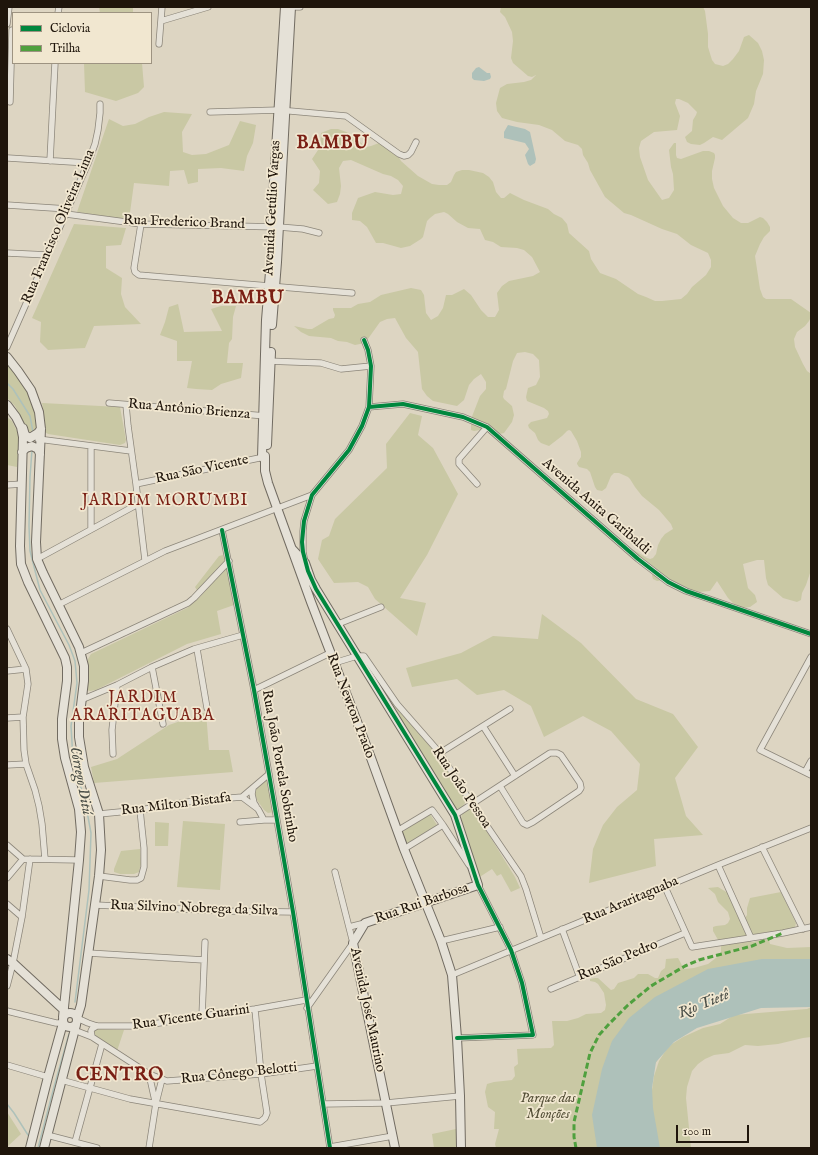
<!DOCTYPE html>
<meta charset="utf-8">
<style>
body{margin:0}
#map{position:relative;width:818px;height:1155px;overflow:hidden;background:#ddd5c2;font-family:"IM FELL English",serif}
canvas{display:block}
.frame{position:absolute;inset:0;border:8px solid #1f150b;pointer-events:none}
.legend{position:absolute;left:12px;top:12px;width:140px;height:52px;box-sizing:border-box;background:#f1e7d0;border:1px solid #9d9381;margin:0;padding:5px 7px;list-style:none;font-size:12px;color:#1f150b}
.legend li{display:flex;align-items:center;gap:8px;height:20px}
.legend b{width:20px;border:1px solid #9d9381}
.scale{position:absolute;left:676px;top:1125px;width:73px;height:18px;box-sizing:border-box;border:2px solid #1f150b;border-top:0;padding-left:5px;font-size:12px;line-height:14px;white-space:nowrap;color:#1f150b;-webkit-text-stroke:3px #f1e7d0;paint-order:stroke}
</style>
<div id="map">
<canvas width="818" height="1155"></canvas>
<div class="frame"></div>
<ul class="legend">
<li><b style="height:5px;background:#00873e"></b>Ciclovia</li>
<li><b style="height:5px;background:#4fa03e"></b>Trilha</li>
</ul>
<div class="scale">100 m</div>
</div>
<script>
const ctx = document.querySelector('canvas').getContext('2d');
ctx.lineJoin = 'round';
function fillPath(path, color) { ctx.fillStyle = color; ctx.fill(path, 'evenodd'); }
const poly = rows => new Path2D(rows.map(r => 'M' + r).join(''));
function stroke(path, color, width, dash) { ctx.strokeStyle = color; ctx.lineWidth = width; ctx.lineCap = dash ? 'butt' : 'round'; ctx.setLineDash(dash || []); ctx.stroke(path); }
function write(font, color, halo, rows, align = 'center') {
  ctx.font = font + ' "IM FELL English",serif'; ctx.lineWidth = 3.5; ctx.setLineDash([]); ctx.textBaseline = 'middle'; ctx.strokeStyle = halo; ctx.fillStyle = color; for (const [text, x, y, turn = 0] of rows) {
    ctx.save(); ctx.translate(x, y); ctx.rotate((+turn || 0) * Math.PI / 180); ctx.textAlign = isNaN(turn) ? turn : align; if (halo) ctx.strokeText(text, 0, 0); ctx.fillText(text, 0, 0); ctx.restore();
  }
}
fillPath(poly([
 [99,7,133,7,133,13,100,13],
 [501,7,703,7,705,11,708,34,708,47,712,60,715,64,723,66,728,64,733,59,739,51,744,37,749,35,758,43,762,51,764,60,763,74,756,91,754,104,748,118,722,140,713,137,704,143,700,145,691,144,687,142,685,137,692,131,693,120,696,115,697,112,688,103,679,99,676,99,675,103,680,116,677,130,654,132,641,141,639,148,640,157,648,180,662,200,669,198,674,190,673,174,671,167,669,150,674,143,676,143,676,155,677,158,681,159,703,151,709,151,714,153,715,155,715,158,712,171,712,179,714,188,723,206,733,218,741,223,748,223,760,217,763,218,767,222,770,227,770,231,764,237,760,244,755,256,760,289,763,297,766,299,791,299,811,313,811,317,809,321,805,326,797,332,794,339,795,347,803,364,807,371,811,374,811,570,806,585,802,593,801,600,797,602,783,598,768,585,766,578,764,560,757,560,743,564,748,588,755,595,757,602,750,607,742,608,734,604,728,598,717,581,710,591,699,592,692,590,669,579,657,581,653,579,652,576,653,571,652,568,632,549,647,558,650,559,653,558,656,554,658,545,661,539,665,534,673,529,671,524,659,510,642,496,635,487,630,479,628,477,619,473,614,473,611,476,606,488,602,491,597,490,595,487,590,472,587,469,579,467,577,464,577,463,581,457,581,452,577,441,571,431,569,430,567,431,562,436,549,446,541,443,538,440,535,433,529,428,528,425,531,422,547,418,549,414,548,411,544,408,527,401,526,397,528,388,536,385,540,377,539,360,533,354,525,352,517,353,513,361,506,389,504,391,503,397,504,399,512,406,514,415,512,422,504,433,500,434,486,429,474,431,471,430,471,419,480,396,486,389,486,382,481,374,474,379,469,385,464,400,457,406,433,401,427,396,422,389,418,352,406,338,395,318,387,319,380,322,365,343,355,345,347,342,338,341,331,338,309,336,301,332,294,326,308,329,312,329,329,319,334,318,335,315,333,310,333,308,351,308,358,304,370,302,381,295,411,288,421,290,424,295,426,313,431,320,438,316,443,308,446,295,452,295,464,289,471,295,481,310,488,317,495,317,499,310,497,293,502,286,509,281,533,276,540,272,532,257,524,250,517,248,501,247,493,242,485,240,480,229,468,228,457,222,448,214,444,212,435,214,430,218,427,221,423,237,421,239,410,246,401,248,383,243,376,243,367,227,360,221,352,220,352,213,358,198,375,192,393,195,401,194,403,186,398,180,391,176,383,174,351,160,343,161,339,168,341,186,340,194,337,202,328,204,313,190,319,183,320,171,312,159,320,147,321,133,331,129,338,129,349,133,366,147,371,146,379,143,397,154,401,161,418,176,432,184,439,185,447,185,451,182,454,175,456,172,462,170,469,170,483,173,489,177,493,182,496,192,501,198,504,198,510,193,524,200,548,209,554,214,562,218,567,224,569,233,589,251,591,259,600,273,616,279,638,294,646,297,655,301,662,301,681,299,687,294,692,287,706,275,711,267,711,260,708,253,691,245,677,234,662,229,631,215,624,213,605,197,590,170,588,163,583,155,582,149,578,145,565,141,552,130,539,125,517,122,502,118,497,111,496,103,500,88,507,84,524,82,531,80,536,75,532,77,528,76,513,63,511,58,513,41,512,32,505,17,500,12],
 [84,63,142,63,144,87,138,93,116,101,85,92],
 [164,112,192,114,182,132,183,152,192,155,206,154,229,145,240,121,256,125,253,143,247,156,244,171,221,168,198,169,198,182,188,184,184,170,170,171,169,186,134,183,129,220,77,212,109,119,123,126,135,124,149,117],
 [74,224,126,228,121,245,106,246,106,268,122,278,121,294,125,307,141,324,94,326,85,348,48,350,40,342,41,322,32,318],
 [178,304,184,332,222,331,211,309,221,306,236,306,233,317,232,339,229,343,227,363,243,363,241,378,221,384,212,390,196,389,187,388,192,361,177,361,177,341,160,335,165,322,169,307],
 [7,361,33,400,38,427,36,430,32,432,28,431,15,406,7,398],
 [42,403,120,407,126,440,125,443,120,445,48,434,45,432,44,426,44,413],
 [410,413,422,416,418,435,433,448,458,494,427,555,400,598,426,603,417,636,375,599,368,587,358,582,334,583,318,559,322,540,329,536,335,519,387,468,386,444],
 [7,417,12,421,19,435,19,450,17,467,7,465],
 [223,555,225,563,198,592,195,587,219,556],
 [225,568,228,568,234,605,217,611,221,634,187,644,96,690,90,691,87,690,88,659,91,654,187,608,201,596],
 [542,614,581,643,636,699,673,714,698,747,675,778,686,816,703,835,654,839,656,866,589,883,593,849,603,825,617,807,637,790,640,764,611,731,583,716,544,737,531,706,504,690,477,695,457,679,412,687,406,668,461,653,493,636,538,639],
 [363,659,395,705,438,755,465,798,465,803,462,807,457,809,454,808],
 [206,712,209,750,229,750,233,772,94,783,91,767,117,759,169,725],
 [266,779,269,779,274,812,268,813,264,810,257,800,255,793,256,789],
 [470,808,473,809,515,877,520,888,511,892,501,874,497,876,492,869,478,878,461,819,462,814,467,809],
 [430,814,437,825,407,844,402,832],
 [183,821,225,824,220,890,177,887],
 [155,822,169,823,168,846,155,846],
 [140,849,141,864,139,872,134,874,120,874,114,872,114,869,121,851],
 [718,887,728,893,737,915,740,918,743,919,745,918,747,915,747,908,750,898,781,892,794,919,796,923,795,927,792,930,776,933,766,932,757,934,749,938,748,940,750,942,753,942,765,939,769,940,770,944,787,948,811,947,811,974,706,985,601,1148,496,1148,495,1144,499,1129,494,1129,495,1112,488,1107,485,1092,487,1084,494,1082,512,1080,515,1076,514,1067,518,1064,517,1049,551,1048,554,1045,552,1021,567,1021,578,1018,586,1014,601,1013,605,1010,606,1005,604,993,598,984,595,982,590,981,590,979,595,978,598,978,611,990,614,989,618,983,634,978,638,974,648,974,655,978,658,978,661,971,665,968,666,959,678,958,684,969,694,968,708,964,721,954,721,945,713,931,713,927,716,926,725,925,728,923,730,919,728,912,718,902,715,894,708,888],
 [811,1007,811,1037,803,1038,778,1044,758,1046,745,1045,729,1053,714,1055,705,1059,698,1064,692,1071,687,1087,686,1098,691,1148,658,1148,652,1112,652,1090,654,1076,659,1061,666,1050,672,1044,683,1037,703,1028,720,1024,734,1015,807,1009],
 [97,1029,124,1030,117,1051,94,1036,93,1031],
 [7,1112,21,1134,8,1146,7,1146],
 [456,1129,457,1148,434,1148,432,1134]
]), '#c9c8a4');
fillPath(poly([
 [479,67,487,73,490,73,491,77,490,79,484,81,474,80,472,78,472,73,476,68],
 [508,125,525,129,530,132,536,159,535,163,530,166,528,164,525,155,529,149,525,143,504,138,504,132],
 [762,959,811,959,811,1007,761,1008,697,1028,674,1042,656,1062,652,1088,653,1108,660,1148,597,1148,592,1115,602,1069,612,1041,629,1018,655,997,708,969]
]), '#aec1ba');
stroke(poly([
 [7,383,13,389,30,416,33,432],
 [32,450,30,477,29,526,30,551,40,590,69,645,75,661,77,683,71,726,73,759,86,806,91,833,89,890,75,1002],
 [7,1104,14,1113,28,1135],
 [38,1148,54,1087,69,1034]
]), '#aec1ba', 1.5);
const street = poly([
 [291,7,300,7],
 [58,13,59,7],
 [161,21,208,7],
 [7,24,9,7],
 [159,44,162,7],
 [10,102,12,30],
 [210,112,279,110,346,116,399,154,404,156,408,155,411,152,416,142],
 [8,158,88,163],
 [50,161,55,63],
 [7,205,68,209],
 [66,214,141,224,279,227,303,229,319,233],
 [141,224,134,268,135,272,139,275,352,293],
 [7,253,48,255],
 [7,347,88,163,95,144,98,130,100,113,100,104],
 [267,361,321,363,341,369,371,366],
 [109,403,266,416],
 [126,405,128,426,136,484,145,560],
 [369,407,403,404,463,417,487,427,638,559,668,582,686,591,811,634],
 [38,439,131,451],
 [136,484,264,457],
 [477,484,459,464,459,459,487,427],
 [7,485,22,484],
 [91,529,91,446],
 [222,530,254,690,269,774,293,912,330,1148],
 [37,559,138,504],
 [305,562,303,552,303,531,304,521,312,495,349,450,362,426,369,407,371,366,368,350,364,340],
 [58,605,165,551,312,495],
 [338,624,381,607],
 [7,629,26,669,28,684,23,717,24,750,26,764,35,790,39,806,42,824,45,859],
 [197,649,207,708],
 [81,653,188,603,194,598,229,561],
 [811,657,760,750,811,775],
 [334,663,357,656,364,656,397,704,440,753,472,804,521,876,526,889,541,938],
 [152,667,163,724],
 [7,671,26,669],
 [254,690,330,653],
 [81,700,117,685,152,667,194,649,243,635],
 [7,718,23,717],
 [483,726,515,776],
 [440,753,510,709],
 [113,754,112,730,117,685],
 [7,765,26,764],
 [805,772,811,761],
 [253,788,252,794,254,803,256,806],
 [242,797,258,809,264,820,276,820],
 [99,814,140,810,194,801,242,797,269,774],
 [455,815,550,753,557,753,561,755,580,783,581,788,579,791,533,822,527,825,523,823,500,786],
 [240,822,264,820],
 [443,825,469,865],
 [397,831,432,810,443,825,404,849],
 [7,845,23,859],
 [762,847,803,929],
 [23,859,79,860],
 [718,865,751,938],
 [99,876,130,880,137,880,141,878,144,867,144,848,140,810],
 [7,878,23,859],
 [665,887,692,947,783,933,811,927],
 [7,904,22,917],
 [95,905,226,911,293,912],
 [349,927,365,923],
 [562,929,580,978],
 [441,941,500,927],
 [88,953,204,960],
 [452,975,718,865,811,828],
 [7,986,13,963,22,917,30,859],
 [551,989,685,933],
 [307,1008,353,943,335,872],
 [7,1011,56,1023,63,1023],
 [202,1016,205,942],
 [77,1018,88,1023,97,1026,141,1026,202,1016,255,1009,306,1000],
 [74,1030,92,1037,149,1074,167,1081,261,1074,317,1066],
 [92,1037,91,1031,92,1029,97,1026],
 [457,1038,533,1035,522,983,511,950,478,885],
 [7,1065,48,1077],
 [149,1074,155,1101],
 [61,1080,130,1099,260,1122,265,1118,267,1113,261,1074,255,1009],
 [323,1104,386,1103,460,1096],
 [47,1135,97,1148],
 [75,1142,102,1044],
 [330,1147,393,1136],
 [149,1148,156,1103,162,1079]
]);
const secondary = poly([
 [272,325,277,262,291,7],
 [7,357,18,371,31,390,39,412,41,429,36,542,37,559,43,573,79,647,84,666,84,681,79,722,79,737,84,767,99,814,101,850,99,876,81,1005,77,1018],
 [7,405,16,417,21,427,23,437,20,546,21,564,28,582,65,658,67,667,67,681,62,719,62,739,65,758,79,809,81,832,79,860,63,1017],
 [23,428,25,435,30,438,38,433,41,429],
 [267,445,271,352],
 [22,452,26,448,32,446,38,449,40,454],
 [265,456,265,471,268,483,277,508,311,602,371,758,404,849,441,941,452,975,457,1038,460,1096,461,1148],
 [262,457,266,320,271,260,274,181,285,7],
 [292,549,305,563,311,580,316,589,455,815,478,885,365,923,353,943,395,1148],
 [7,959,13,963,64,1010],
 '63 1020a7 7 0 1 1 14 0a7 7 0 1 1-14 0Z',
 [30,1148,48,1077,63,1023],
 [44,1148,76,1025]
]);
stroke(street, '#8c867a', 7);
stroke(secondary, '#716b61', 10);
stroke(street, '#e5e1d7', 5.5);
stroke(secondary, '#e5e1d7', 8);
stroke(poly([
 [576,1148,574,1137,574,1122,590,1053,599,1035,609,1024,628,1005,651,986,685,966,699,960,752,946,783,933]
]), '#4fa03e', 3, [6, 3]);
stroke(poly([
 [364,340,368,350,371,366,369,407,362,426,349,450,312,495,304,521,302,542,303,552,308,571,316,589,455,815,478,885,511,950,522,983,533,1035,457,1038],
 [369,407,403,404,463,417,487,427,638,559,668,582,686,591,811,634],
 [222,530,254,690,269,774,293,912,330,1148]
]), '#00873e', 4);
write('14px', '#1f150b', '#f1e7d0', [
 ["Avenida Getúlio Vargas",273,208,-87],
 ["Rua Frederico Brand",184,223,2],
 ["Rua Francisco Oliveira Lima",59,227,-67],
 ["Rua Antônio Brienza",189,410,5],
 ["Rua São Vicente",202,470,-12],
 ["Avenida Anita Garibaldi",596,507,41],
 ["Rua Newton Prado",350,706,69],
 ["Rua João Portela Sobrinho",279,766,80],
 ["Rua João Pessoa",461,788,56],
 ["Rua Milton Bistafa",176,805,-7],
 ["Rua Araritaguaba",631,901,-23],
 ["Rua Rui Barbosa",422,904,-19],
 ["Rua Silvino Nobrega da Silva",194,909,2],
 ["Rua São Pedro",618,961,-23],
 ["Avenida José Maurino",367,1010,78],
 ["Rua Vicente Guarini",191,1018,-8],
 ["Rua Cônego Belotti",239,1074,-6]
]);
write('italic 14px', '#555038', '#f1e7d0', [
 ["Parque das",548,1099],
 ["Monções",548,1115]
]);
write('italic 15px', '#4a4e47', '#f1e7d0', [
 ["Córrego Ditú",80,781,79],
 ["Rio Tietê",704,1005,-22]
]);
ctx.letterSpacing = '1px';
write('16px', '#7a1f14', '#f1e7d0', [
 ["JARDIM MORUMBI",165,502],
 ["JARDIM",143,699],
 ["ARARITAGUABA",143,717]
]);
ctx.letterSpacing = '0px';
ctx.letterSpacing = '1px';
write('bold 18px', '#7a1f14', '#f1e7d0', [
 ["BAMBU",333,144],
 ["BAMBU",248,299],
 ["CENTRO",120,1076]
]);
ctx.letterSpacing = '0px';
</script>
